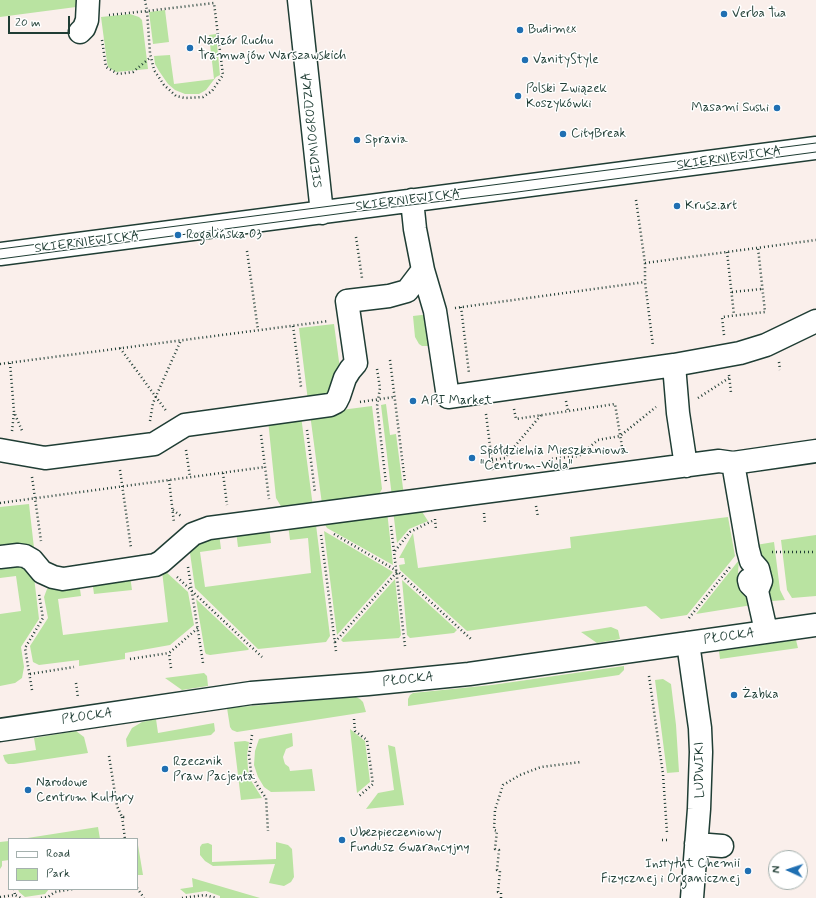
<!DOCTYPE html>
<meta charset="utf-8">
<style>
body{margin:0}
#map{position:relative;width:816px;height:898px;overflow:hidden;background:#faefeb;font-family:Mynerve,sans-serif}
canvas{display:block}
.legend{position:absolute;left:8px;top:838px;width:130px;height:52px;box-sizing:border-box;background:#fff;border:1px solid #a5b1ae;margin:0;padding:5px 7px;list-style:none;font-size:12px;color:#1f3d34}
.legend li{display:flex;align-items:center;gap:8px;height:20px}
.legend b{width:20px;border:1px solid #a5b1ae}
.north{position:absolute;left:768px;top:850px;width:40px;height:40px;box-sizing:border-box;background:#fff;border:1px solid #a5b1ae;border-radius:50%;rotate:273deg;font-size:11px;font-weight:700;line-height:16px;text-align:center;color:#1f3d34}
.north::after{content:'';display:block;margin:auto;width:14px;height:18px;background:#1f6fb2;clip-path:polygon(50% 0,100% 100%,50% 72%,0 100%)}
.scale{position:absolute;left:8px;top:16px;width:62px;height:18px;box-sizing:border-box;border:2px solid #1f3d34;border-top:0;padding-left:5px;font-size:12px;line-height:14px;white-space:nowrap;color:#1f3d34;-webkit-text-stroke:3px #fff;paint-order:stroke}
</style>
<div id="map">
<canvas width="816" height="898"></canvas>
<ul class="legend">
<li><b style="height:5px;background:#fff"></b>Road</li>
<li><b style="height:11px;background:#b9e3a1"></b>Park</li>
</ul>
<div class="north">N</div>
<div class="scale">20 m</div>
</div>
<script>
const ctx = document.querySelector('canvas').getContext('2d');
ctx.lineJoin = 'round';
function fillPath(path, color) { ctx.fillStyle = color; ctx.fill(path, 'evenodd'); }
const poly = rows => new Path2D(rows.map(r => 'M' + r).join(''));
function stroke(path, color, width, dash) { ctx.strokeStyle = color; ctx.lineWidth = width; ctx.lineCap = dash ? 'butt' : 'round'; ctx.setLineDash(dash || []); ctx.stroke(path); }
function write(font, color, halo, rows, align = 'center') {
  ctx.font = font + ' Mynerve,sans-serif'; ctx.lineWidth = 3; ctx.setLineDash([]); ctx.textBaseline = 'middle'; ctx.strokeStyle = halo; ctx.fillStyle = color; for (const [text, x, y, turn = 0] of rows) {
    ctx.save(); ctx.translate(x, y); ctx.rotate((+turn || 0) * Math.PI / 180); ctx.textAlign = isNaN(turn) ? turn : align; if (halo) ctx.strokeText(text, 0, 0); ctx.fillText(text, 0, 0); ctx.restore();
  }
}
fillPath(poly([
 [0,0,79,0,76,7,0,17],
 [165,10,169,42,153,44,149,12],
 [130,14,139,17,142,20,148,69,116,72,108,67,107,62,101,17],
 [216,34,220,75,216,77,206,90,199,94,185,94,175,90,168,84,159,71,155,64,154,56,170,55,174,84,214,79,209,35],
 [430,314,431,342,428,346,422,346,419,344,415,337,413,316],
 [334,324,340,369,331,393,308,401,299,328],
 [386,404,390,435,396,434,404,496,392,497,381,405],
 [372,406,382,489,377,498,322,504,310,414],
 [301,416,313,507,282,508,276,498,268,420],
 [29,504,34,548,0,552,0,507],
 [419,507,428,521,409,529,397,543,393,510],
 [387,511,393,565,327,528,324,523],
 [728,517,735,556,687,615,661,619,646,606,467,631,400,570,399,565,405,564,404,558,399,558,413,533,418,568,571,548,570,537],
 [288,524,316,525,330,636,326,642,258,649,195,588,190,553,192,546,219,533,221,549,200,552,205,587,311,573,308,538,290,540],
 [269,527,271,543,238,547,236,531],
 [324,531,393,572,337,635],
 [816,535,816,596,792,598,787,590,781,540],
 [774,542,780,590,785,600,772,601,756,545],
 [739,560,738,573,740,582,752,605,696,614],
 [20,561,34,577,39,619,21,647,24,667,22,678,15,683,0,686,0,614,21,611,16,576,0,578,0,564],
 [162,571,165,571,188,592,194,625,170,645,125,653,125,659,79,666,79,660,39,665,33,662,30,646,48,618,44,597,47,589,51,587,79,582,81,596,58,599,63,635,168,622],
 [130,576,132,590,94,594,92,580],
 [395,579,401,635,399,638,343,642,341,640],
 [402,580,457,630,454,633,410,638,407,635],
 [196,599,249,649,248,650,210,655,206,654,205,652],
 [611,627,618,630,620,639,597,643,581,632],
 [796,640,798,648,720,659,719,651],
 [624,666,624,670,619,675,408,706,408,699,410,695,413,693,492,685],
 [204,673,207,676,208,686,182,690,165,678],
 [663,679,671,684,676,725,679,772,667,773,655,680],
 [356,697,360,699,363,702,366,712,237,732,232,730,230,727,227,708],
 [156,719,158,733,214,723,215,731,211,735,127,747,126,739,132,728,142,722],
 [350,729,365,741,370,782,357,793],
 [76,731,84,737,88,753,14,764,8,764,5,761,3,755,36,750,34,738],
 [292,733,293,746,286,749,283,757,284,761,285,764,289,767,290,771,312,769,315,791,271,792,264,787,258,777,254,765,255,751,259,739],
 [245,741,249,742,247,755,248,769,250,779,262,798,241,800,234,742],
 [388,745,395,747,404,805,366,809,378,793,394,790],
 [98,827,100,839,21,839],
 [137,839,143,875,137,875],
 [9,841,9,860,2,861,2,866,0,869,0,842],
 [276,842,288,845,292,849,294,877,291,882,284,886,269,883,275,864,213,866,205,861,200,855,200,847,202,844,208,843,212,845,212,862,276,859],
 [192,878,260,898,220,898,220,896,206,891,186,894,180,889,193,887],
 [18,889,49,889,45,894,25,897,19,892]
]), '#b9e3a1');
const minor = poly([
 [299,0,322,213],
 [80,32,84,28,87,20,88,0],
 [0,254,816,148],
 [423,270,435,311,448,397,674,365,740,353,766,345,816,321],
 [674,365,678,413,686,466],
 [0,450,45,458,154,444,185,425,330,405,336,402,339,396,345,378,350,370,356,363,347,301,389,296,407,291,423,270,415,229,412,200],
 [733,463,816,451],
 [0,557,18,555,25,556,32,560,42,572,53,577,63,579,155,565,161,562,193,534,209,528,719,461,733,463,748,550,751,561,758,569,761,581,757,591],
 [749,580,750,584,757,591,766,631],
 [688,643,700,728,701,752,699,809,692,898],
 [0,730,251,693,368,684,469,674,816,625],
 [696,844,722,846]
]);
stroke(minor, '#1f3d34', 25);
stroke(poly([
 [109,15,147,11,214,3,223,75,212,91,203,97,185,98,176,96,164,85,154,70,150,53,147,11,145,0],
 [102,40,106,67,118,74,133,72,151,57],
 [636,200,645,263,645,282,653,346],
 [356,237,362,278],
 [247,251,258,330],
 [727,252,734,315],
 [645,263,816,240],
 [732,292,762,289],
 [461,307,469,373],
 [455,308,645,282],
 [293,326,301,387],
 [724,335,722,317,765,312,758,248],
 [120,348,167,412],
 [390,360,405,482],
 [779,362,780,370],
 [10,363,14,412,23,433],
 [0,364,329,321],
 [377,369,380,388,377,406,386,483],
 [729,375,731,393],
 [698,398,729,378],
 [566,401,568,411],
 [360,402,394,397],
 [514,409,516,419,615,404,623,453],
 [486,414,493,470],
 [150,421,153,403,181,340],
 [307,430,315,492],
 [12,431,14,412],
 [261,435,269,499],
 [186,450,190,477],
 [492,460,505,458,541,415],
 [550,461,550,459,579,456,598,440,620,436,656,407],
 [120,470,131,548],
 [223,473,227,505],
 [32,477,41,541],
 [169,480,174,523],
 [0,503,265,467],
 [536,506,538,517],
 [173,510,181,516],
 [484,513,485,524],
 [435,519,436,530],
 [391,526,405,646],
 [334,534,397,571,471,639],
 [321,535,336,651],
 [395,551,410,532,432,521],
 [772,552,816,552],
 [188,567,203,663],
 [177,577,262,657],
 [689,618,730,567],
 [335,642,397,572],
 [130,659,169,653],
 [171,668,169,653,198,628],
 [30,674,74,667],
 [649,676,663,774,667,833],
 [76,683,78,698],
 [32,690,25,648,43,618,39,594],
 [354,719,355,731,367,740,373,784,358,797],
 [252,735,249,755,251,772,257,785,266,798,268,831],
 [109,756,117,806,122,817,126,817],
 [122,817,125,839],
 [662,840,667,840],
 [137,888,144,898],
 [14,889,15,895],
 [0,897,15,895,21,898],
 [41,898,48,897,55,892,73,889],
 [182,898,205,895,216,898],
 [501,898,501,893,498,892,500,871,497,870,499,850,495,849,497,831,494,830,495,810,503,785,520,775,541,767,581,762]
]), '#1f3d34', 2.5, [1, 3]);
stroke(minor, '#fff', 22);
stroke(poly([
 [0,249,816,143],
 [0,259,352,212,510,193,816,152]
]), '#1f3d34', 1);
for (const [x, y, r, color] of [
 [724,14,4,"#1f6fb2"],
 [520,30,4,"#1f6fb2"],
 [190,48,4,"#1f6fb2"],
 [525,60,4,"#1f6fb2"],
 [518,96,4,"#1f6fb2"],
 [777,108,4,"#1f6fb2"],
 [563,134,4,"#1f6fb2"],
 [357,140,4,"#1f6fb2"],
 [677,206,4,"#1f6fb2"],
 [178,235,4,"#1f6fb2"],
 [413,401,4,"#1f6fb2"],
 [472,458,4,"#1f6fb2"],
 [734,695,4,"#1f6fb2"],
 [165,769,4,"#1f6fb2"],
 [28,790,4,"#1f6fb2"],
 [342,840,4,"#1f6fb2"],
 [748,871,4,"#1f6fb2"]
]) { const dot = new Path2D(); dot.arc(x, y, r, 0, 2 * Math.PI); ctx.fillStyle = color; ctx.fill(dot); stroke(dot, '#fff', 1.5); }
write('13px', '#1f3d34', '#fff', [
 ["Verba Tua",732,14],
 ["Budimex",528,30],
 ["Nadzór Ruchu",198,41],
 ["Tramwajów Warszawskich",198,56],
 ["VanityStyle",533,60],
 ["Polski Związek",526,89],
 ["Koszykówki",526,104],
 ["Masami Sushi",769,108,"right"],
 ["CityBreak",571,134],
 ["Spravia",365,140],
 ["Krusz.art",685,206],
 ["Rogalińska 03",186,235],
 ["API Market",421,401],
 ["Spółdzielnia Mieszkaniowa",480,451],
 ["\"Centrum-Wola\"",480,466],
 ["Żabka",742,695],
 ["Rzecznik",173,762],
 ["Praw Pacjenta",173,777],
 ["Narodowe",36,783],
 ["Centrum Kultury",36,798],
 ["Ubezpieczeniowy",350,833],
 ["Fundusz Gwarancyjny",350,848],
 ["Instytut Chemii",740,864,"right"],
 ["Fizycznej i Organicznej",740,879,"right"]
], 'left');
write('13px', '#1f3d34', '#fff', [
 ["SIEDMIOGRODZKA",313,130,-96],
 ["SKIERNIEWICKA",729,159,-8],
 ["SKIERNIEWICKA",408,201,-7],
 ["SKIERNIEWICKA",87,243,-7],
 ["PŁOCKA",729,637,-8],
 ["PŁOCKA",408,680,-6],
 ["PŁOCKA",87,717,-8],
 ["LUDWIKI",700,770,-90]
]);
</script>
